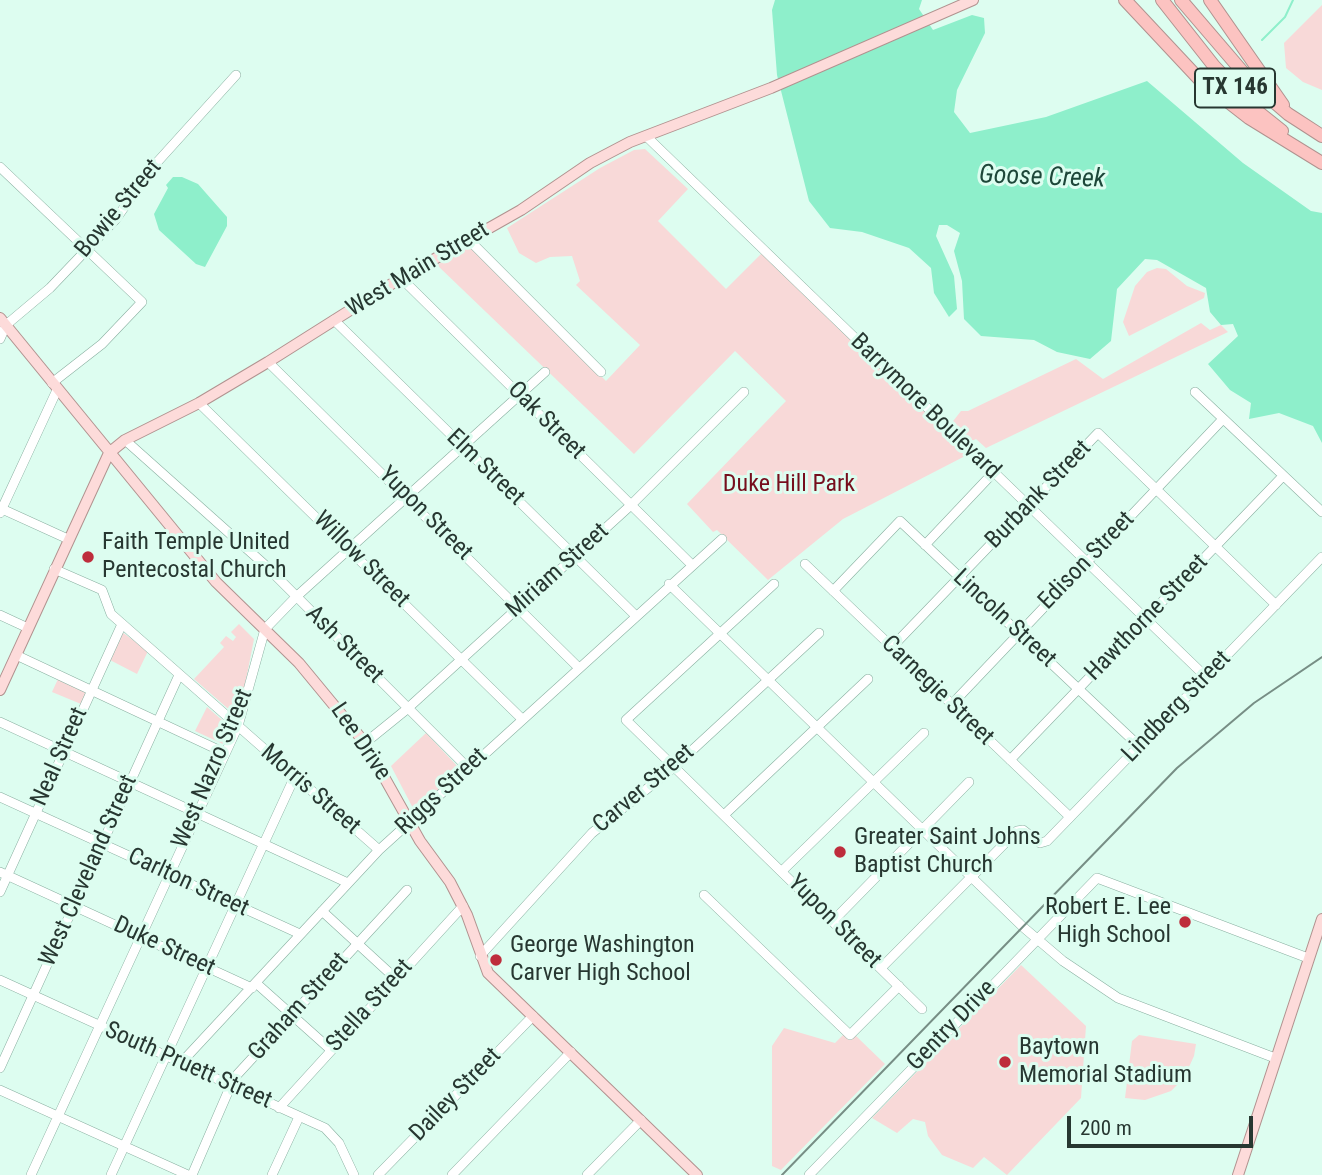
<!DOCTYPE html>
<style>
body{margin:0}
#map{position:relative;width:1322px;height:1175px;overflow:hidden;background:#ddfdf0;font-family:"Roboto Condensed",sans-serif}
canvas{display:block}
.scale{position:absolute;left:1067px;top:1116px;width:186px;height:32px;box-sizing:border-box;border:4px solid #273731;border-top:0;padding-left:9px;font-size:21px;line-height:24px;white-space:nowrap;color:#273731;-webkit-text-stroke:5px #ddfdf0;paint-order:stroke}
</style>
<div id="map">
<canvas width="1322" height="1175"></canvas>
<div class="scale">200 m</div>
</div>
<script>
const ctx = document.querySelector('canvas').getContext('2d');
ctx.lineJoin = 'round';
function fillPath(path, color) { ctx.fillStyle = color; ctx.fill(path, 'evenodd'); }
const poly = rows => new Path2D(rows.map(r => 'M' + r).join(''));
function stroke(path, color, width, dash) { ctx.strokeStyle = color; ctx.lineWidth = width; ctx.lineCap = dash ? 'butt' : 'round'; ctx.setLineDash(dash || []); ctx.stroke(path); }
function write(font, color, halo, rows, align = 'center') {
  ctx.font = font + ' "Roboto Condensed",sans-serif'; ctx.lineWidth = 6; ctx.setLineDash([]); ctx.textBaseline = 'middle'; ctx.strokeStyle = halo; ctx.fillStyle = color; for (const [text, x, y, turn = 0] of rows) {
    ctx.save(); ctx.translate(x, y); ctx.rotate((+turn || 0) * Math.PI / 180); ctx.textAlign = isNaN(turn) ? turn : align; if (halo) ctx.strokeText(text, 0, 0); ctx.fillText(text, 0, 0); ctx.restore();
  }
}
fillPath(poly([
 [1322,5,1322,90,1303,82,1286,68,1284,43],
 [645,149,688,189,658,221,726,289,762,253,959,443,959,448,962,446,971,453,843,519,768,580,717,530,713,532,687,504,786,401,735,351,634,454,437,265,471,246,606,381,640,345,576,285,580,281,572,256,550,257,536,263,519,253,507,228,600,168,634,150],
 [1157,268,1166,269,1187,286,1205,293,1204,298,1129,336,1123,322,1135,286,1147,272],
 [1201,323,1210,330,1221,325,1228,332,986,448,976,439,972,441,966,435,962,436,950,425,961,411,968,411,1076,359,1103,379],
 [239,624,254,639,245,685,233,713,194,679,224,647,220,643,226,636,233,641,236,637,231,632],
 [122,632,148,651,137,674,108,659],
 [58,679,87,691,81,704,52,692],
 [207,707,230,727,223,744,195,731],
 [426,733,460,769,415,812,391,766],
 [1021,965,1086,1026,1081,1098,1007,1175,984,1157,973,1168,942,1155,928,1136,925,1122,913,1119,897,1133,872,1118],
 [784,1028,835,1043,843,1035,855,1035,885,1064,781,1170,772,1166,772,1046],
 [1139,1035,1196,1044,1194,1056,1184,1078,1171,1091,1145,1100,1125,1098,1132,1041]
]), '#f8d9d8');
fillPath(poly([
 [775,0,922,0,919,9,933,30,972,15,984,18,985,33,957,90,954,112,970,133,1046,117,1147,81,1243,163,1311,211,1322,213,1322,443,1313,426,1279,413,1249,419,1251,403,1230,390,1208,364,1238,336,1233,324,1221,325,1210,312,1206,288,1157,260,1145,259,1117,289,1111,341,1090,359,1057,352,1034,340,981,336,964,319,962,281,954,251,960,233,947,225,939,225,936,236,954,276,957,309,949,317,934,293,931,268,909,248,862,232,830,228,809,201,777,75,772,10],
 [173,177,182,177,198,184,227,217,227,226,205,267,196,264,159,230,154,214,168,188,166,185]
]), '#8eefcb');
stroke(poly([
 [1262,40,1285,17,1293,0]
]), '#8eefcb', 2);
const minor = poly([
 [646,136,1206,677],
 [0,167,142,302,102,344,52,383],
 [469,240,601,372],
 [401,278,691,564],
 [334,320,636,616],
 [0,339,6,325,50,288,116,219,151,169,236,75],
 [268,362,579,668],
 [1195,392,1322,512],
 [199,403,521,718],
 [125,440,265,565,468,768],
 [0,508,68,539],
 [0,513,57,390],
 [925,545,994,472],
 [805,564,1070,817],
 [54,569,102,590,111,614,379,850],
 [669,584,1023,927,1063,961,1118,998,1275,1058],
 [774,584,626,720,922,1009],
 [833,591,900,521,1139,746],
 [0,615,28,628],
 [892,647,1098,433,1276,605],
 [16,655,225,753],
 [952,704,1223,419],
 [0,722,348,883],
 [365,743,407,709,631,505,744,392],
 [1010,760,1283,476],
 [0,797,300,934],
 [724,815,868,679],
 [782,871,924,733],
 [0,872,252,988],
 [0,892,122,624],
 [704,895,850,1035,899,986],
 [322,911,395,978],
 [833,921,969,782],
 [480,956,592,833,674,767,819,633],
 [881,968,1017,831,1023,830,1040,843,1047,841,1322,557],
 [0,980,325,1128,339,1143,354,1175],
 [256,983,331,1050],
 [180,1064,379,850,722,539],
 [0,1068,179,675],
 [0,1090,188,1175],
 [279,1108,463,906],
 [31,1175,238,726,265,629,296,597,545,372],
 [111,1175,295,776],
 [192,1175,234,1078,407,890],
 [272,1175,299,1117],
 [378,1175,533,1016],
 [452,1175,571,1052],
 [587,1175,641,1120],
 [809,1175,1097,878,1308,958]
]);
const major = poly([
 [0,318,216,582,299,663,365,743,420,841,450,882,467,915,488,973,697,1175],
 [0,690,109,453,125,440,199,403,268,362,401,278,521,210,590,163,630,142,771,88,973,0],
 [1238,1175,1322,919]
]);
const highway = poly([
 [1125,0,1199,79,1249,118,1322,163],
 [1162,0,1214,66,1257,111,1282,131],
 [1181,0,1253,84,1288,114,1322,136],
 [1210,0,1283,105]
]);
stroke(minor, '#89afa0', 10);
stroke(major, '#b1928f', 12);
stroke(highway, '#b1928f', 14);
stroke(minor, '#fff', 9);
stroke(major, '#fddbda', 10);
stroke(highway, '#fcc3c1', 12);
stroke(poly([
 [782,1175,1177,768,1254,703,1322,657]
]), '#778e85', 2);
for (const [x, y, r, color] of [
 [88,557,7,"#be2d3c"],
 [840,852,7,"#be2d3c"],
 [1185,922,7,"#be2d3c"],
 [496,960,7,"#be2d3c"],
 [1005,1062,7,"#be2d3c"]
]) { const dot = new Path2D(); dot.arc(x, y, r, 0, 2 * Math.PI); ctx.fillStyle = color; ctx.fill(dot); stroke(dot, '#ddfdf0', 2.5); }
for (const [x, y, w] of [
 [1235,88,80]
]) { const box = new Path2D(); box.roundRect(x - w / 2, y - 19.5, w, 39, 5); ctx.fillStyle = '#ddfdf0'; ctx.fill(box); stroke(box, '#273731', 2); }
write('bold 23px', '#273731', null, [
 ["TX 146",1235,88]
]);
write('24px', '#273731', '#ddfdf0', [
 ["Bowie Street",119,209,-50],
 ["West Main Street",418,270,-31],
 ["Barrymore Boulevard",925,407,44],
 ["Oak Street",546,421,45],
 ["Elm Street",485,468,44],
 ["Burbank Street",1039,495,-46],
 ["Yupon Street",425,514,45],
 ["Willow Street",361,560,45],
 ["Edison Street",1087,561,-46],
 ["Miriam Street",558,571,-42],
 ["Hawthorne Street",1147,618,-46],
 ["Lincoln Street",1004,619,43],
 ["Ash Street",344,645,45],
 ["Carnegie Street",937,691,44],
 ["Lindberg Street",1177,707,-46],
 ["Lee Drive",360,742,56],
 ["Neal Street",60,757,-66],
 ["West Nazro Street",213,769,-67],
 ["Carver Street",644,789,-40],
 ["Morris Street",310,790,41],
 ["Riggs Street",442,792,-43],
 ["West Cleveland Street",89,871,-66],
 ["Carlton Street",188,883,25],
 ["Yupon Street",834,922,45],
 ["Duke Street",164,947,25],
 ["Stella Street",370,1006,-48],
 ["Graham Street",299,1007,-48],
 ["Gentry Drive",952,1026,-46],
 ["South Pruett Street",188,1066,24],
 ["Dailey Street",456,1095,-46]
]);
write('24px', '#760e1d', '#ddfdf0', [
 ["Duke Hill Park",789,485]
]);
write('24px', '#273731', '#ddfdf0', [
 ["Faith Temple United",102,543],
 ["Pentecostal Church",102,571],
 ["Greater Saint Johns",854,838],
 ["Baptist Church",854,866],
 ["Robert E. Lee",1171,908,"right"],
 ["High School",1171,936,"right"],
 ["George Washington",510,946],
 ["Carver High School",510,974],
 ["Baytown",1019,1048],
 ["Memorial Stadium",1019,1076]
], 'left');
write('italic 26px', '#1d4739', '#ddfdf0', [
 ["Goose Creek",1042,178,2]
]);
</script>
